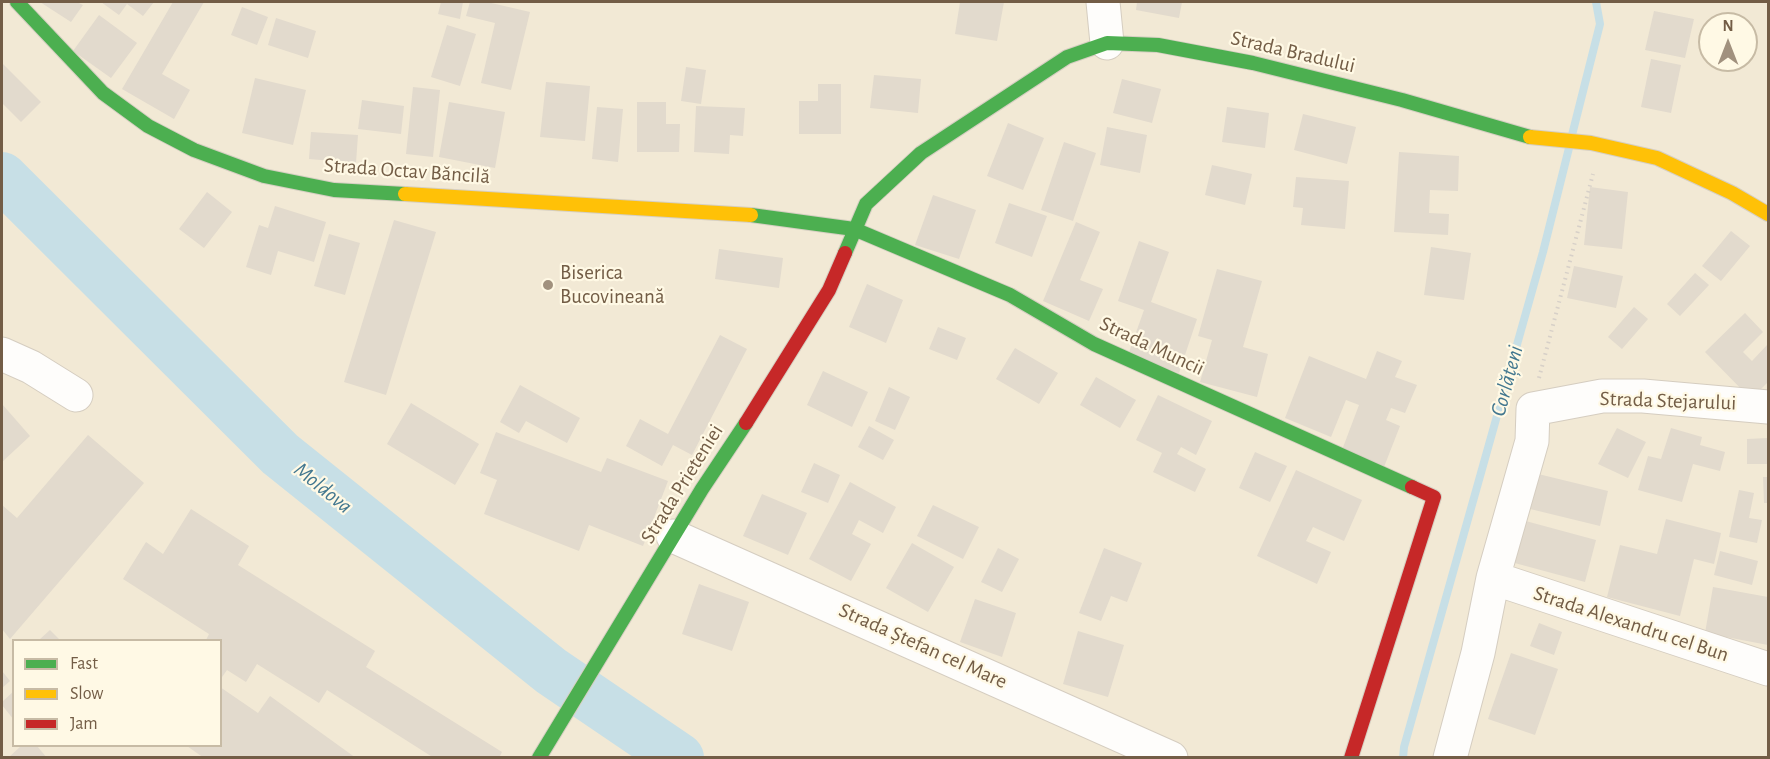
<!DOCTYPE html>
<meta charset="utf-8">
<style>
body{margin:0}
#map{position:relative;width:1770px;height:759px;overflow:hidden;background:#f6f2e5;font-family:"Alegreya Sans",sans-serif}
canvas{display:block}
.frame{position:absolute;inset:0;border:3px solid #735d46;pointer-events:none}
.legend{position:absolute;left:12px;top:639px;width:210px;height:108px;box-sizing:border-box;background:#fff9e5;border:2px solid #c7bba5;margin:0;padding:8px 10px;list-style:none;font-size:18px;color:#735d46}
.legend li{display:flex;align-items:center;gap:12px;height:30px}
.legend b{width:30px;border:2px solid #c7bba5}
.north{position:absolute;left:1698px;top:12px;width:60px;height:60px;box-sizing:border-box;background:#fff9e5;border:2px solid #c7bba5;border-radius:50%;rotate:0deg;font-size:16px;font-weight:700;line-height:24px;text-align:center;color:#735d46}
.north::after{content:'';display:block;margin:auto;width:21px;height:27px;background:#a1917e;clip-path:polygon(50% 0,100% 100%,50% 72%,0 100%)}
</style>
<div id="map">
<canvas width="1770" height="759"></canvas>
<div class="frame"></div>
<ul class="legend">
<li><b style="height:8px;background:#4caf50"></b>Fast</li>
<li><b style="height:8px;background:#ffc107"></b>Slow</li>
<li><b style="height:8px;background:#c62828"></b>Jam</li>
</ul>
<div class="north">N</div>
</div>
<script>
const ctx = document.querySelector('canvas').getContext('2d');
ctx.lineJoin = 'round';
function fillPath(path, color) { ctx.fillStyle = color; ctx.fill(path, 'evenodd'); }
const poly = rows => new Path2D(rows.map(r => 'M' + r).join(''));
function stroke(path, color, width, dash) { ctx.strokeStyle = color; ctx.lineWidth = width; ctx.lineCap = dash ? 'butt' : 'round'; ctx.setLineDash(dash || []); ctx.stroke(path); }
function write(font, color, halo, rows, align = 'center') {
  ctx.font = font + ' "Alegreya Sans",sans-serif'; ctx.lineWidth = 4.5; ctx.setLineDash([]); ctx.textBaseline = 'middle'; ctx.strokeStyle = halo; ctx.fillStyle = color; for (const [text, x, y, turn = 0] of rows) {
    ctx.save(); ctx.translate(x, y); ctx.rotate((+turn || 0) * Math.PI / 180); ctx.textAlign = isNaN(turn) ? turn : align; if (halo) ctx.strokeText(text, 0, 0); ctx.fillText(text, 0, 0); ctx.restore();
  }
}
fillPath(poly([
 [2,2,1768,2,1768,757,2,757],
 [1710,24,1746,24,1746,60,1710,60],
 [14,640,220,640,220,746,14,746]
]), '#f2e9d5');
stroke(poly([
 [1572,135,1600,24,1596,2],
 [1403,758,1404,747,1543,252,1569,148]
]), '#c7dfe6', 8);
stroke(poly([
 [2,177,280,454,551,671,679,758]
]), '#c7dfe6', 50);
fillPath(poly([
 [40,2,77,2,83,5,71,22],
 [101,2,154,2,143,16,127,4,119,15],
 [173,2,204,2,162,74,190,90,174,119,122,89],
 [441,2,463,2,460,19,438,14],
 [470,2,487,2,530,12,511,90,481,83,495,23,466,16],
 [960,2,1004,2,997,41,955,34],
 [1137,2,1182,2,1179,18,1136,10],
 [242,7,268,17,257,45,231,35],
 [1654,11,1694,19,1685,58,1645,50],
 [99,15,137,43,111,78,73,51],
 [276,18,316,31,308,58,268,45],
 [447,25,476,34,460,86,431,77],
 [1651,59,1681,65,1671,113,1641,107],
 [2,63,41,102,21,122,2,103],
 [686,67,706,70,701,104,681,101],
 [874,75,921,79,918,113,870,108],
 [255,78,306,90,293,145,242,133],
 [1122,79,1161,89,1152,123,1113,113],
 [546,82,590,86,585,141,540,137],
 [818,84,841,84,841,134,799,134,799,101,818,101],
 [413,87,440,90,433,157,406,154],
 [362,100,404,106,401,134,358,129],
 [449,102,505,112,495,168,439,157],
 [637,102,666,102,666,124,680,124,679,152,637,152],
 [696,106,745,108,743,136,730,135,729,154,694,152],
 [597,107,623,109,618,162,592,159],
 [1227,107,1269,113,1265,148,1222,142],
 [1303,114,1356,127,1347,164,1294,150],
 [1008,123,1044,138,1023,190,987,176],
 [1107,127,1147,135,1140,173,1100,165],
 [311,132,358,135,356,163,309,159],
 [1064,142,1096,153,1073,221,1041,210],
 [1399,152,1459,156,1458,191,1430,190,1429,213,1449,214,1448,235,1394,232],
 [1212,165,1252,174,1245,205,1205,195],
 [1296,177,1349,181,1345,229,1301,225,1303,208,1293,207],
 [1590,187,1628,192,1622,249,1584,245],
 [207,192,232,212,204,248,179,229],
 [933,195,976,210,959,259,915,245],
 [1009,203,1047,216,1032,257,995,243],
 [275,206,326,222,314,262,278,251,271,275,246,267,259,225,268,228],
 [394,220,436,232,386,395,344,382],
 [1076,222,1100,232,1080,280,1103,289,1089,321,1043,301],
 [1731,231,1750,246,1721,281,1702,266],
 [329,234,360,243,345,295,314,286],
 [1139,241,1169,252,1151,302,1197,319,1179,373,1128,355,1144,310,1118,301],
 [1431,247,1471,253,1464,300,1424,295],
 [719,249,783,258,779,288,715,279],
 [1574,266,1623,276,1616,308,1567,298],
 [1217,269,1262,281,1243,347,1268,354,1257,397,1200,382,1212,340,1198,336],
 [1695,273,1709,285,1680,316,1667,304],
 [867,284,903,300,886,343,849,327],
 [1634,307,1648,319,1622,349,1608,337],
 [1745,313,1763,332,1743,352,1752,361,1768,344,1768,382,1751,399,1705,352],
 [938,327,966,338,957,360,929,349],
 [720,335,747,349,692,455,673,445,662,466,626,446,640,419,668,434],
 [1015,348,1058,373,1039,404,996,379],
 [1377,351,1402,361,1395,377,1417,385,1405,413,1391,408,1386,420,1400,426,1384,467,1342,450,1359,405,1346,400,1331,437,1285,418,1309,356,1366,379],
 [823,371,868,392,852,427,807,405],
 [1096,377,1136,400,1120,428,1080,405],
 [520,385,580,418,567,443,526,421,519,433,500,422],
 [889,387,910,397,895,430,875,421],
 [1158,395,1212,421,1196,455,1181,447,1177,454,1206,469,1195,492,1153,472,1162,453,1136,440],
 [411,403,479,444,455,485,387,444],
 [2,404,30,436,2,462],
 [869,426,894,440,883,460,858,447],
 [1617,428,1646,442,1628,478,1598,464],
 [1671,428,1702,437,1700,445,1725,452,1720,471,1693,464,1682,502,1638,490,1648,456,1661,459],
 [496,432,601,472,607,458,668,481,643,546,589,525,579,551,484,514,497,480,480,473],
 [88,435,144,483,10,639,2,629,2,505,17,518],
 [1768,438,1768,464,1747,464,1747,439],
 [1255,452,1287,466,1270,502,1239,488],
 [814,463,840,475,828,503,801,492],
 [1296,470,1362,500,1344,541,1313,527,1306,541,1331,552,1317,584,1257,556],
 [1530,472,1608,491,1600,526,1522,507],
 [1763,477,1768,477,1768,503,1764,503],
 [850,482,896,507,883,533,859,520,852,534,871,544,851,581,809,559],
 [1739,490,1754,493,1749,518,1762,520,1757,543,1729,537],
 [762,494,807,513,788,555,743,536],
 [933,505,979,527,963,559,917,536],
 [191,509,249,546,238,565,375,651,366,667,502,752,499,758,434,758,327,690,319,703,257,664,246,682,227,670,220,680,220,640,206,640,209,634,123,579,146,542,163,554],
 [1666,519,1721,533,1714,564,1694,559,1680,616,1607,597,1620,545,1657,554],
 [1522,520,1596,540,1585,582,1511,562],
 [912,543,954,567,928,612,886,588],
 [998,548,1019,559,1002,592,981,582],
 [1104,548,1142,563,1127,602,1111,596,1101,621,1079,613],
 [1720,551,1758,561,1752,585,1714,575],
 [699,584,749,602,732,651,682,634],
 [1713,587,1768,597,1768,645,1705,633],
 [975,599,1016,613,1002,657,960,642],
 [1539,623,1562,632,1554,655,1530,646],
 [50,630,60,640,39,640],
 [1078,631,1124,645,1108,697,1063,684],
 [1511,653,1558,669,1535,735,1488,719],
 [2,671,10,681,2,688],
 [220,687,258,713,270,696,356,758,204,758,187,746,220,746],
 [14,691,14,720,2,705,2,702],
 [21,746,37,746,47,758,8,758]
]), '#e2dacd');
const street = poly([
 [1103,2,1107,43],
 [2,354,31,367,76,395],
 [673,536,1171,758],
 [1493,578,1768,669],
 [1450,758,1478,653,1493,578,1532,441,1533,409,1602,396,1643,396,1768,407]
]);
const fast = poly([
 [17,2,103,93,148,126,194,150,264,176,334,190,405,194],
 [751,215,854,229,1010,295,1094,344,1412,487],
 [845,253,866,204,921,153,1067,57,1107,43,1158,45,1253,63,1402,100,1530,137],
 [539,758,702,489,746,423]
]);
const slow = poly([
 [1530,137,1591,143,1657,158,1732,193,1768,214],
 [405,194,751,215]
]);
const jam = poly([
 [746,423,829,290,845,253],
 [1351,758,1434,497,1412,487]
]);
stroke(street, '#d5cdc0', 35);
stroke(fast, '#d6cfc2', 16);
stroke(slow, '#d6cfc2', 16);
stroke(jam, '#d6cfc2', 16);
stroke(poly([
 [1539,378,1593,174]
]), '#d7d0c8', 4, [1.5, 4.5]);
stroke(street, '#fefdfb', 33);
stroke(fast, '#4caf50', 14);
stroke(slow, '#ffc107', 14);
stroke(jam, '#c62828', 14);
for (const [x, y, r, color] of [
 [548,285,6,"#a1917e"]
]) { const dot = new Path2D(); dot.arc(x, y, r, 0, 2 * Math.PI); ctx.fillStyle = color; ctx.fill(dot); stroke(dot, '#fff9e5', 2); }
write('21px', '#735d46', '#fff9e5', [
 ["Strada Bradului",1293,52,13],
 ["Strada Octav Băncilă",407,171,4],
 ["Strada Muncii",1152,346,25],
 ["Strada Stejarului",1668,401,2],
 ["Strada Prieteniei",682,484,-58],
 ["Strada Alexandru cel Bun",1631,624,18],
 ["Strada Ștefan cel Mare",923,646,24]
]);
write('21px', '#735d46', '#fff9e5', [
 ["Biserica",560,273],
 ["Bucovineană",560,297]
], 'left');
write('italic 22px', '#42778f', '#fff9e5', [
 ["Corlățeni",1507,381,-75],
 ["Moldova",323,488,39]
]);
</script>
